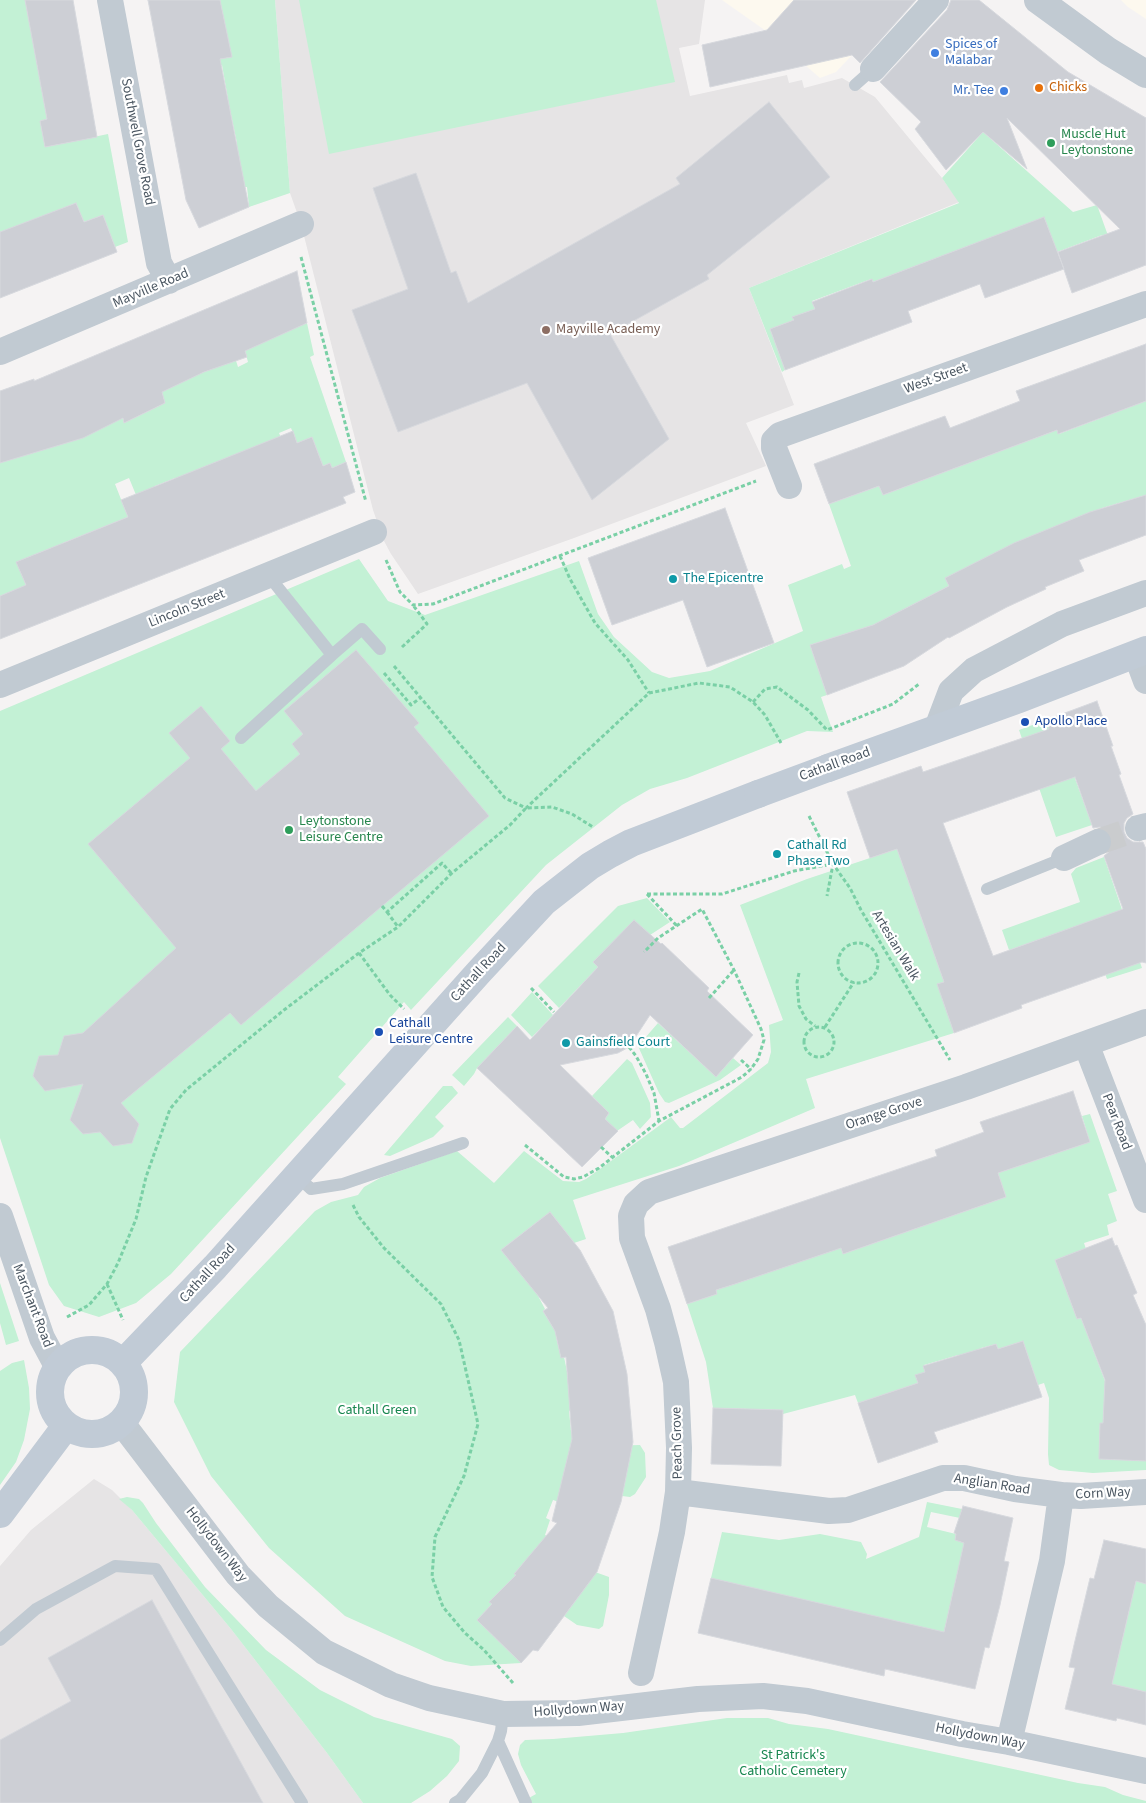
<!DOCTYPE html>
<style>
body{margin:0}
canvas{display:block;background:#f5f3f3}
</style>
<canvas width="1146" height="1803"></canvas>
<script>
const ctx = document.querySelector('canvas').getContext('2d');
ctx.lineJoin = 'round';
function fillPath(path, color) { ctx.fillStyle = color; ctx.fill(path, 'evenodd'); }
const poly = rows => new Path2D(rows.map(r => 'M' + r).join(''));
function stroke(path, color, width, dash) { ctx.strokeStyle = color; ctx.lineWidth = width; ctx.lineCap = dash ? 'butt' : 'round'; ctx.setLineDash(dash || []); ctx.stroke(path); }
function write(font, color, halo, rows, align = 'center') {
  ctx.font = font + ' "Source Sans 3",sans-serif'; ctx.lineWidth = 4.5; ctx.setLineDash([]); ctx.textBaseline = 'middle'; ctx.strokeStyle = halo; ctx.fillStyle = color; for (const [text, x, y, turn = 0] of rows) {
    ctx.save(); ctx.translate(x, y); ctx.rotate((+turn || 0) * Math.PI / 180); ctx.textAlign = isNaN(turn) ? turn : align; if (halo) ctx.strokeText(text, 0, 0); ctx.fillText(text, 0, 0); ctx.restore();
  }
}
fillPath(poly([
 [722,0,904,0,836,72,820,78,766,31],
 [1121,0,1146,0,1146,19,1128,7]
]), '#fdf9ef');
fillPath(poly([
 [275,0,705,0,699,44,679,48,690,96,787,75,789,83,802,80,804,88,842,78,875,97,942,178,959,202,749,288,794,405,746,423,766,466,574,538,418,594,391,554,384,541,373,510,301,224,290,193],
 [94,1479,112,1490,132,1510,231,1629,327,1753,363,1803,0,1803,0,1566,31,1530]
]), '#e6e4e5');
fillPath(poly([
 [0,0,25,0,47,119,40,121,45,147,108,134,128,242,115,247,103,215,84,222,76,203,0,233],
 [220,0,275,0,290,193,249,207,247,187,242,187,225,145,237,143,230,110,218,112,228,99,222,65,210,67,209,61,231,57],
 [299,0,656,0,675,82,329,154],
 [983,132,1073,212,1097,205,1120,269,1116,271,1102,235,1057,252,1044,218,873,282,871,279,812,301,815,309,793,317,794,320,770,329,785,370,782,372,749,288,959,203,942,178],
 [307,323,314,355,310,357,346,462,332,468,330,463,323,466,312,437,297,443,291,428,279,433,282,440,214,463,219,476,181,492,175,478,155,486,141,507,129,478,115,484,128,517,63,543,72,569,61,574,51,548,17,562,27,588,15,590,0,596,0,463,120,410,124,423,165,403,160,387,204,372,219,366,230,342,238,367,248,362,244,347],
 [1146,401,1146,495,1102,508,945,578,949,586,876,624,810,645,827,695,821,697,833,732,807,731,687,778,650,789,622,805,546,865,411,1010,404,1002,338,1077,346,1084,171,1274,136,1303,99,1317,64,1306,49,1285,0,1138,0,711,359,559,388,601,425,615,579,561,598,614,614,637,652,672,669,678,710,671,803,631,788,585,842,564,844,569,851,566,829,504,879,486,883,495,1057,430,1059,434],
 [1046,720,1062,764,1069,762,1092,825,1056,837,1019,730],
 [897,849,944,982,938,984,954,1033,806,1079,815,1108,679,1166,573,1200,586,1239,574,1243,550,1212,501,1250,536,1292,545,1309,543,1311,554,1329,591,1329,556,1337,561,1357,564,1357,568,1376,571,1410,569,1411,571,1431,604,1446,640,1445,645,1453,646,1477,635,1494,630,1497,622,1496,559,1502,553,1500,546,1518,550,1520,545,1535,570,1545,570,1563,609,1577,609,1595,603,1626,599,1629,577,1625,564,1616,589,1582,525,1561,514,1574,520,1578,490,1602,492,1604,477,1620,521,1663,471,1666,445,1661,345,1616,269,1548,211,1476,174,1402,180,1352,315,1211,331,1202,358,1195,364,1187,380,1178,457,1151,494,1183,524,1151,563,1181,579,1182,586,1179,611,1161,671,1117,680,1128,683,1128,768,1063,771,1052,769,1025,783,1020,740,905,807,879],
 [1104,857,1142,968,1107,979,1087,923,1009,950,1002,930,1080,902,1071,874,1076,868],
 [647,898,670,922,650,935,634,921,593,962,598,967,559,1008,538,986,618,906],
 [532,992,553,1015,532,1037,511,1015],
 [508,1017,517,1026,477,1068,474,1074,464,1086,452,1075],
 [658,1023,716,1077,733,1058,741,1065,720,1080,669,1103,665,1102,659,1093,638,1046],
 [627,1059,632,1063,650,1103,651,1117,640,1129,633,1120,617,1131,605,1119,609,1113,592,1096],
 [443,1086,452,1086,458,1093,435,1117,444,1126,433,1137,390,1156,384,1155],
 [1090,1114,1117,1191,1108,1194,1117,1221,1107,1225,1109,1235,1084,1243,1086,1249,1055,1260,1077,1319,1081,1318,1108,1389,1103,1423,1100,1424,1099,1459,1146,1461,1146,1470,1093,1473,1059,1470,1049,1465,1048,1454,1049,1398,1044,1383,1038,1385,1023,1341,998,1349,996,1344,981,1348,960,1361,958,1355,924,1365,925,1372,916,1376,918,1383,858,1403,855,1395,783,1414,783,1410,713,1408,706,1362,687,1304,717,1294,716,1290,831,1251,814,1198,823,1195,843,1254,1006,1197,998,1173,1090,1142,1082,1116],
 [0,1283,19,1341,6,1345,0,1323],
 [24,1360,29,1388,30,1409,24,1440,16,1462,0,1485,0,1371,12,1363],
 [127,1497,139,1499,143,1503,156,1523,205,1587,266,1650,320,1690,374,1717,452,1739,460,1746,459,1761,447,1776,430,1791,411,1803,363,1803,327,1753,231,1629,132,1510,119,1499],
 [927,1502,962,1509,960,1518,931,1512,927,1527,956,1534,955,1540,965,1543,941,1646,711,1578,722,1532,779,1540,820,1534,861,1542,867,1554,866,1559,919,1537],
 [1136,1581,1146,1584,1146,1692,1112,1684],
 [727,1718,768,1718,789,1724,828,1729,1078,1783,1105,1787,1123,1795,1146,1801,1146,1803,520,1803,536,1794,521,1765,518,1754,520,1745,525,1740,553,1739,623,1733]
]), '#c3f1d5');
const building = poly([
 [25,0,73,0,97,137,45,147,40,121,47,119,25,0],
 [148,0,220,0,232,57,220,59,249,207,199,228,186,200,148,0],
 [794,0,916,0,860,63,852,55,710,87,702,45,767,30,794,0],
 [951,0,979,0,1068,72,1146,118,1146,265,1072,293,1058,252,1120,229,1007,118,1027,169,983,132,946,170,915,129,921,122,880,82,947,10,951,0],
 [769,102,830,177,707,275,709,279,610,334,669,439,592,500,527,383,398,432,352,310,408,289,373,188,416,173,451,273,456,271,468,303,680,184,676,178,769,102],
 [76,203,84,222,103,215,117,252,0,298,0,232,76,203],
 [1044,217,1064,269,985,298,980,284,908,311,912,322,785,370,770,329,794,320,792,317,815,309,812,302,872,279,873,282,1044,217],
 [297,271,307,323,245,351,247,357,204,372,162,392,165,403,124,423,123,418,83,438,0,463,0,391,34,379,34,381,297,271],
 [1146,344,1146,401,1058,434,1057,430,883,495,879,486,829,504,814,464,945,416,950,428,1020,401,1016,391,1146,344],
 [293,431,297,443,312,437,323,466,330,463,332,468,346,462,355,492,343,497,346,503,0,639,0,596,26,585,16,562,128,517,121,500,293,431],
 [1146,495,1146,535,1079,560,1084,571,1045,587,1046,589,1007,607,949,638,948,637,904,666,827,695,810,645,873,625,949,586,945,578,1014,543,1090,512,1146,495],
 [725,508,774,643,707,667,683,600,612,625,588,558,725,508],
 [356,650,419,723,414,727,489,816,241,1025,230,1013,121,1103,139,1124,132,1143,113,1146,100,1132,83,1134,70,1120,83,1084,45,1091,33,1076,39,1056,58,1055,64,1036,83,1033,176,948,88,844,190,758,169,733,201,706,230,741,221,749,256,791,300,754,292,744,303,734,284,711,356,650],
 [1097,701,1113,746,1111,746,1121,774,1119,775,1133,814,1127,818,1124,823,1124,832,1127,838,1133,842,1143,842,1146,849,1146,963,1142,962,1021,1005,1022,1008,954,1033,937,984,944,982,897,849,870,858,847,792,921,766,923,772,1049,729,1046,720,1097,701],
 [1075,777,1093,828,1100,827,1106,829,1112,836,1113,843,1111,850,1104,856,1123,909,993,956,943,823,1075,777],
 [634,920,661,944,662,943,709,988,707,991,753,1035,716,1077,650,1015,629,1047,618,1053,560,1065,609,1113,605,1119,618,1131,582,1167,477,1068,517,1026,530,1040,598,967,593,962,634,920],
 [1073,1091,1090,1142,998,1173,1006,1197,843,1254,841,1248,735,1284,716,1290,717,1294,687,1304,668,1247,937,1156,935,1150,984,1132,980,1122,1073,1091],
 [550,1212,580,1250,613,1311,627,1374,633,1442,621,1502,597,1572,538,1651,533,1650,521,1663,477,1620,492,1604,489,1602,516,1575,514,1574,557,1523,552,1521,572,1439,566,1357,561,1358,555,1331,543,1311,548,1308,501,1250,550,1212],
 [1112,1238,1115,1246,1117,1245,1137,1293,1133,1295,1146,1325,1146,1461,1099,1459,1100,1423,1103,1423,1105,1380,1081,1318,1077,1319,1055,1260,1112,1238],
 [1023,1341,1042,1397,934,1432,938,1442,878,1463,858,1403,918,1383,915,1375,925,1372,923,1366,996,1344,998,1349,1023,1341],
 [713,1408,783,1410,781,1466,711,1464,713,1408],
 [963,1506,1013,1518,1004,1561,1009,1562,1000,1605,989,1648,985,1647,975,1689,885,1669,884,1676,698,1633,711,1578,944,1632,964,1543,955,1540,956,1534,954,1533,963,1506],
 [1104,1540,1146,1549,1146,1584,1136,1581,1112,1684,1146,1692,1146,1725,1117,1718,1116,1721,1065,1709,1075,1668,1069,1667,1074,1645,1090,1578,1094,1579,1104,1540],
 [152,1600,263,1803,0,1803,0,1740,71,1701,48,1658,152,1600]
]);
fillPath(building, '#cdcfd5');
stroke(building, '#d7d9de', 1);
stroke(poly([
 [1098,842,1138,828]
]), '#caccce', 26, [26, 13]);
stroke(poly([
 [301,257,366,502],
 [560,556,570,579,595,623,628,660,649,693],
 [386,560,400,592,413,605,433,604,756,481],
 [402,647,427,624,413,605],
 [394,666,505,798,526,808,649,693,699,683,730,687,753,702,765,715,781,743],
 [384,673,411,705,420,698],
 [753,702,765,689,777,687,808,710,827,730,893,704,919,684],
 [809,816,833,864,850,888,861,910,950,1060],
 [647,894,722,894,794,871,833,864,827,896],
 [647,894,677,926],
 [382,906,387,912,442,863,451,873],
 [387,912,398,927],
 '838 963a20 20 0 1 1 40 0a20 20 0 1 1-40 0Z',
 [359,953,390,995,404,1009],
 [799,973,797,982,799,1006,806,1019,815,1026],
 [531,988,554,1012],
 [709,998,734,970],
 '804 1042a15 15 0 1 1 30 0a15 15 0 1 1-30 0Z',
 [825,1027,854,982],
 [629,1047,636,1056,646,1074,654,1093,659,1121],
 [741,1060,751,1069],
 [525,1145,564,1177,574,1179,583,1177,599,1168,659,1121,742,1077,751,1069,758,1059,764,1040,761,1029,734,970,702,909,658,938,644,952],
 [601,1147,612,1157],
 [353,1205,359,1217,384,1248,441,1304,459,1340,478,1424,464,1476,435,1537,432,1577,443,1607,465,1633,484,1650,513,1683],
 [107,1284,123,1320],
 [67,1317,89,1305,107,1284,118,1263,136,1219,146,1177,170,1109,186,1090,284,1010,359,953,398,927,452,873,510,825,526,808,552,807,572,814,593,827]
]), '#7ad0a6', 3, [4, 2.5]);
stroke(poly([
 [855,85,873,69],
 [332,655,362,629,380,649],
 [241,738,332,655,268,575],
 [987,889,1064,858],
 [296,1175,311,1189,343,1184,463,1143],
 [0,1640,36,1609,115,1566,156,1569,302,1803],
 [498,1741,526,1803],
 [455,1803,460,1800,482,1773,498,1741,501,1731,503,1714]
]), '#c1cad2', 12);
stroke(poly([
 [110,0,159,263,169,281],
 [873,69,936,0],
 [0,352,301,224],
 [789,486,774,448,774,441,780,435,1146,304],
 [1136,654,1146,681],
 [0,685,374,532],
 [937,728,951,691,974,670,1062,624,1146,593],
 [1138,828,1146,826],
 [1064,858,1098,842],
 [1086,1044,1146,1200],
 [0,1216,42,1338,57,1366],
 [121,1422,238,1575,268,1606,324,1652,391,1685,429,1698,503,1714,578,1713,698,1699,763,1696,807,1701,962,1734,1009,1742,1146,1771],
 [678,1492,829,1511,848,1510,866,1504,943,1478,964,1478,1015,1489,1061,1495,1081,1496,1146,1492],
 [641,1673,672,1532,678,1492,679,1448,676,1382,667,1342,658,1309,632,1238,631,1216,636,1204,649,1192,670,1185,966,1087,1146,1022],
 [1009,1742,1052,1561,1061,1495]
]), '#c1cad2', 26);
stroke(poly([
 [1038,0,1108,51,1146,74]
]), '#c1cad2', 28);
stroke(poly([
 [828,768,1019,699,1146,650],
 '50 1392a42 42 0 1 1 84 0a42 42 0 1 1-84 0Z',
 [123,1363,215,1267,479,972,544,902,590,866,610,854,631,843,758,794],
 [0,1514,66,1426]
]), '#c1cbd6', 28);
stroke(poly([
 [758,794,828,768]
]), '#c1cbd6', 28);
for (const [x, y, r, color] of [
 [935,53,5,"#3f7fe0"],
 [1039,88,5,"#e8710a"],
 [1004,91,5,"#3f7fe0"],
 [1051,143,5,"#2e9e5b"],
 [546,330,5,"#8d6e63"],
 [673,579,5,"#0f9aa8"],
 [1025,722,5,"#1a4fb4"],
 [289,830,5,"#2e9e5b"],
 [777,854,5,"#0f9aa8"],
 [379,1032,5,"#1a4fb4"],
 [566,1043,5,"#0f9aa8"]
]) { const dot = new Path2D(); dot.arc(x, y, r, 0, 2 * Math.PI); ctx.fillStyle = color; ctx.fill(dot); stroke(dot, '#fff', 2); }
write('14px', '#366cbe', '#fff', [
 ["Spices of",945,45],
 ["Malabar",945,61],
 ["Mr. Tee",994,91,"right"]
], 'left');
write('14px', '#c56008', '#fff', [
 ["Chicks",1049,88]
], 'left');
write('14px', '#27864d', '#fff', [
 ["Muscle Hut",1061,135],
 ["Leytonstone",1061,151],
 ["Leytonstone",299,822],
 ["Leisure Centre",299,838]
], 'left');
write('14px', '#4a5661', '#fff', [
 ["Southwell Grove Road",137,142,79],
 ["Mayville Road",151,289,-23],
 ["West Street",936,379,-20],
 ["Lincoln Street",187,609,-22],
 ["Cathall Road",835,765,-20],
 ["Artesian Walk",895,946,59],
 ["Cathall Road",479,973,-47],
 ["Orange Grove",884,1114,-18],
 ["Pear Road",1116,1122,69],
 ["Cathall Road",208,1274,-47],
 ["Marchant Road",32,1306,69],
 ["Peach Grove",678,1443,-91],
 ["Anglian Road",992,1485,9],
 ["Corn Way",1103,1494,-3],
 ["Hollydown Way",216,1545,52],
 ["Hollydown Way",579,1710,-4],
 ["Hollydown Way",980,1737,11]
]);
write('14px', '#785e54', '#fff', [
 ["Mayville Academy",556,330]
], 'left');
write('14px', '#0d838f', '#fff', [
 ["The Epicentre",683,579],
 ["Cathall Rd",787,846],
 ["Phase Two",787,862],
 ["Gainsfield Court",576,1043]
], 'left');
write('14px', '#164399', '#fff', [
 ["Apollo Place",1035,722],
 ["Cathall",389,1024],
 ["Leisure Centre",389,1040]
], 'left');
write('14px', '#17864f', '#fff', [
 ["Cathall Green",377,1411],
 ["St Patrick's",793,1756],
 ["Catholic Cemetery",793,1772]
]);
</script>
